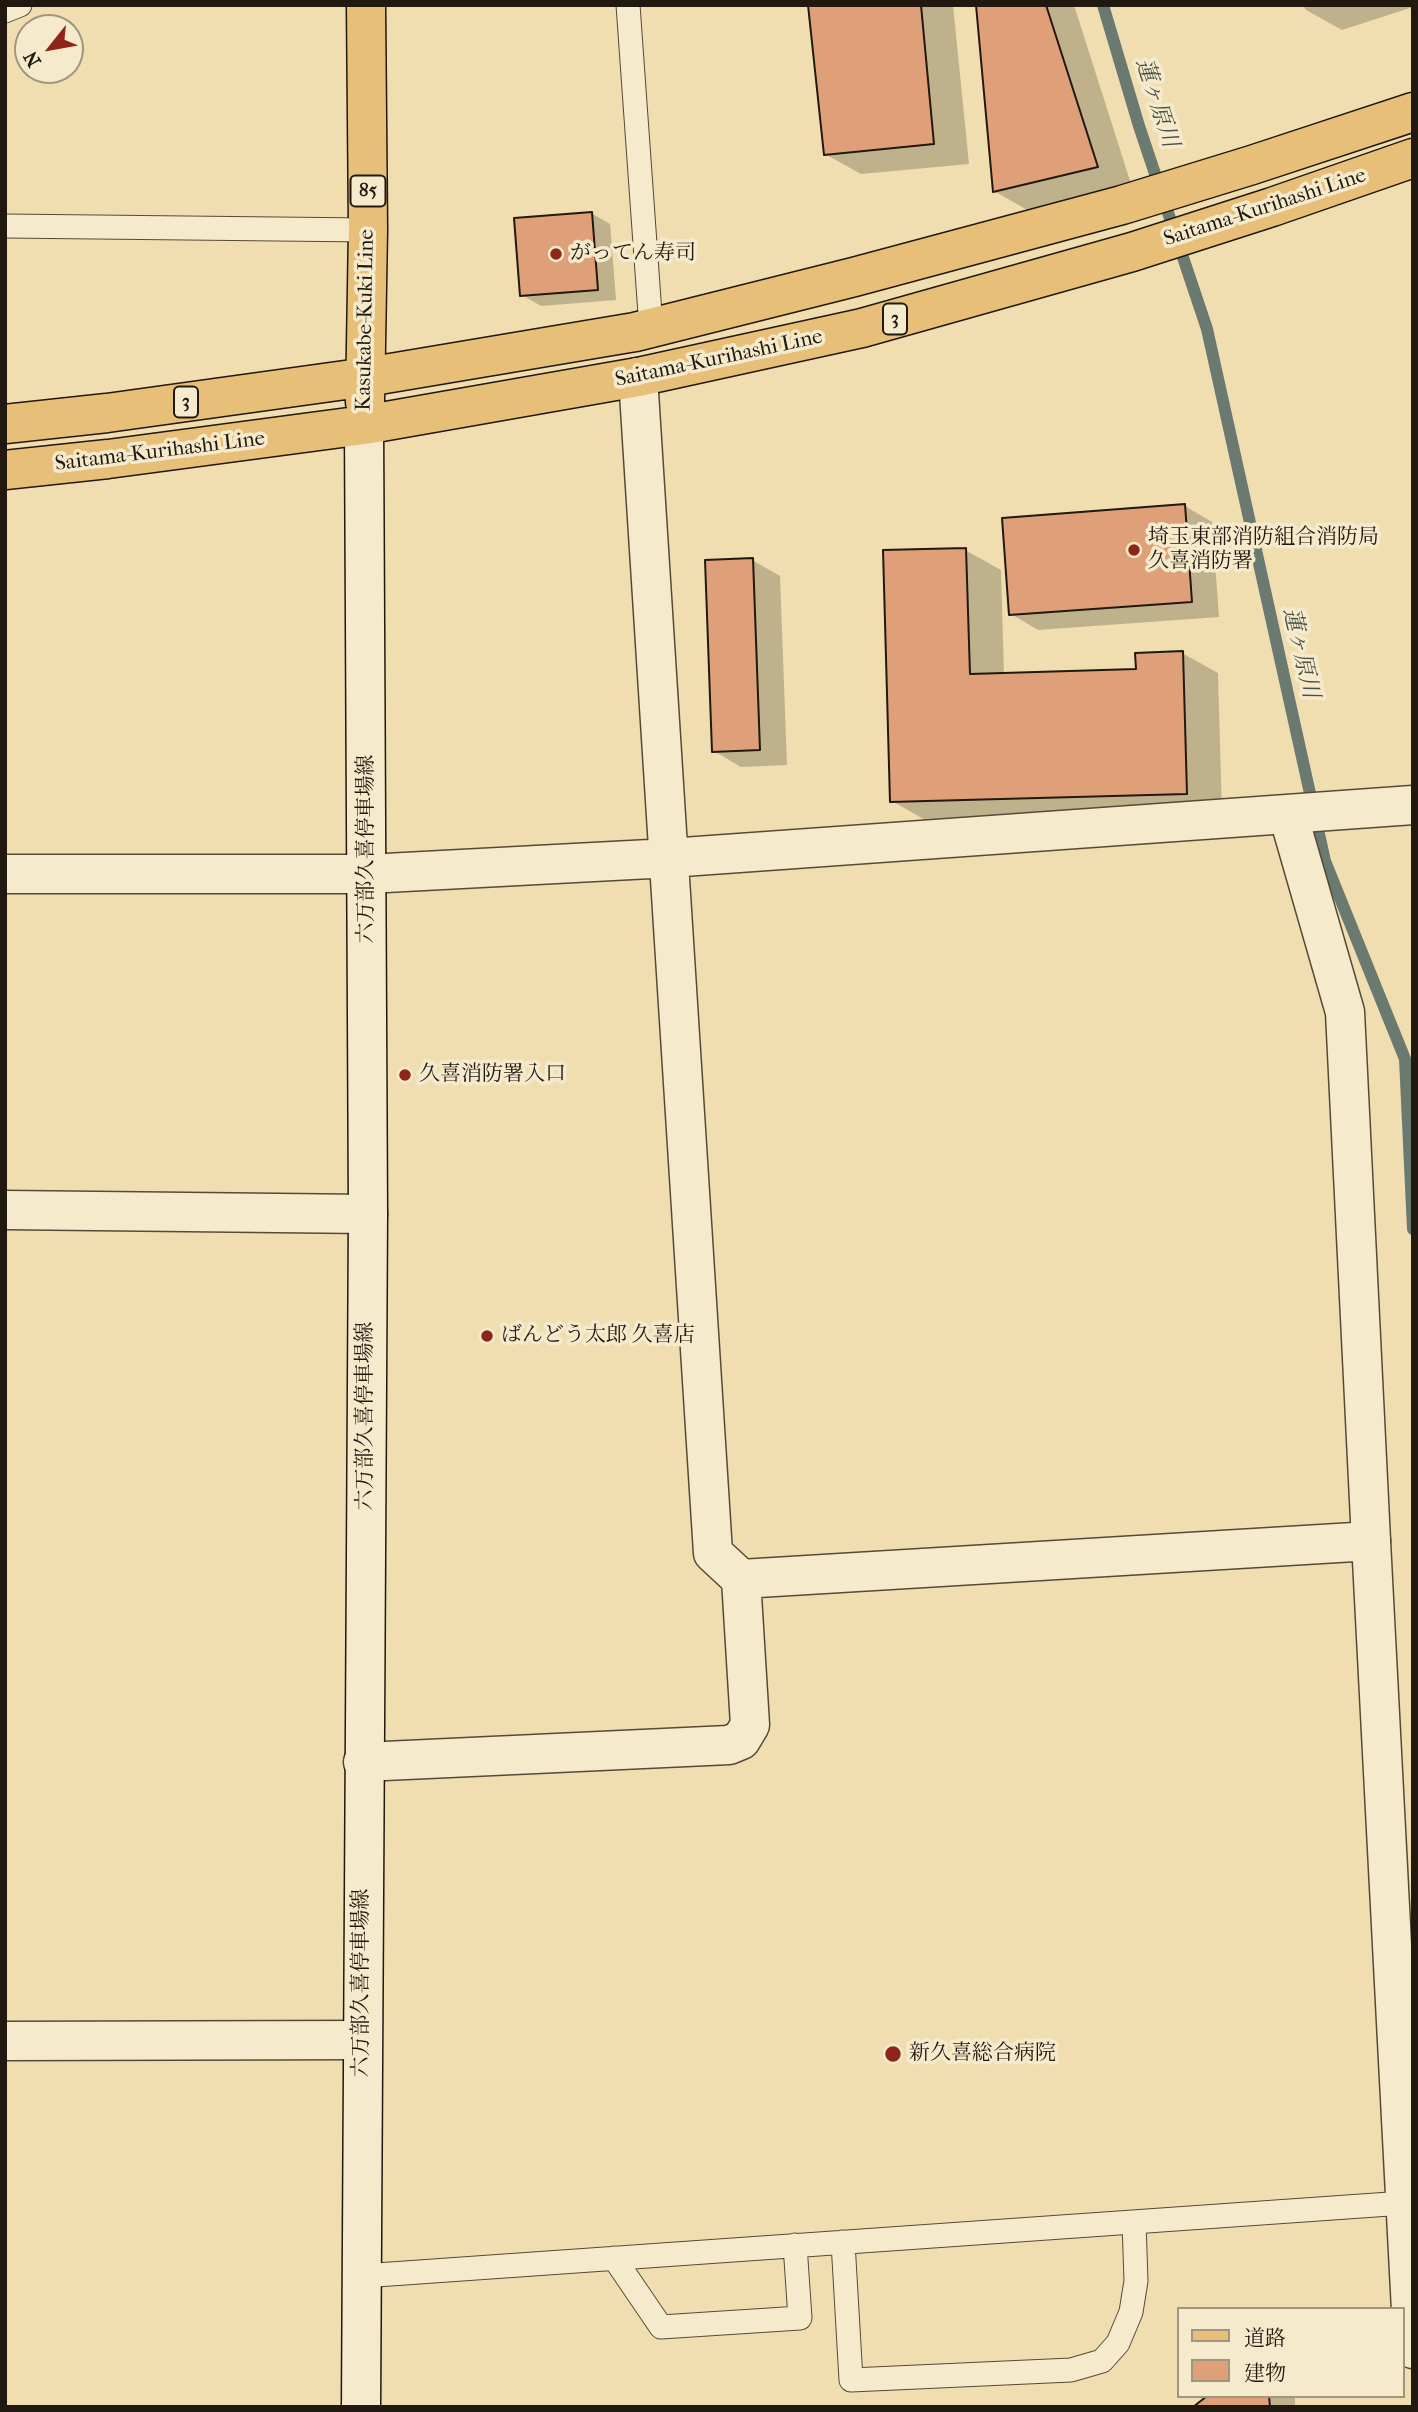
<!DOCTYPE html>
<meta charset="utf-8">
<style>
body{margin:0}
#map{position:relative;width:1418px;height:2412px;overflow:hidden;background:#f0deb1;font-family:"IM FELL French Canon","Noto Serif JP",serif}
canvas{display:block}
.frame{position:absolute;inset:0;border:7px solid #21180f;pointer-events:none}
.legend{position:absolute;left:1177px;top:2307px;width:228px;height:91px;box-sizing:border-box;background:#f5eacc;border:2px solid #a09680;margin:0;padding:9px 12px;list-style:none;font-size:21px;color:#21180f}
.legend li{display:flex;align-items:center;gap:14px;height:35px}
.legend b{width:35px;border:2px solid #a09680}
.north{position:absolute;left:14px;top:14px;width:70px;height:70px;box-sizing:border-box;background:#f5eacc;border:2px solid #a09680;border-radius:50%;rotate:239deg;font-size:19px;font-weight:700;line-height:28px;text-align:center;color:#21180f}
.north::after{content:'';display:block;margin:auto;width:24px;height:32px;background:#8f2418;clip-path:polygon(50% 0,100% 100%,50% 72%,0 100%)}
</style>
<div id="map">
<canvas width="1418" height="2412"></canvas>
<div class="frame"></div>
<ul class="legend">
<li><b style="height:9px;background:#e8bf78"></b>道路</li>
<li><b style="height:19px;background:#df9f79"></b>建物</li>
</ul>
<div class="north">N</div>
</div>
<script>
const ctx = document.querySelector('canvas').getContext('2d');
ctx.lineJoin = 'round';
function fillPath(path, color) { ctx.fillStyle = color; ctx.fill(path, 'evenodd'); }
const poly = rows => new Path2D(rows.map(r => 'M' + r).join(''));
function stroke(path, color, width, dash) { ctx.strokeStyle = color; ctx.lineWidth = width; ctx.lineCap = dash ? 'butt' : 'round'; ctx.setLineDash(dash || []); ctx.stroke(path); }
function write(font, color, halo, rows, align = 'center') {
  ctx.font = font + ' "IM FELL French Canon","Noto Serif JP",serif'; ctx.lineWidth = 7; ctx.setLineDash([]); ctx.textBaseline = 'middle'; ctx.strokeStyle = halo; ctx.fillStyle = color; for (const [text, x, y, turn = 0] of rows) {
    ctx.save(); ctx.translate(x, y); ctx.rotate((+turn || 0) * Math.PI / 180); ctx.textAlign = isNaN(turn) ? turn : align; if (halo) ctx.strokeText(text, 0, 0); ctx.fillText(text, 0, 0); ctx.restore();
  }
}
fillPath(poly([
 [810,5,953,5,969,164,861,174,825,154],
 [978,5,1074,5,1132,187,1029,211,994,191],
 [1303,5,1413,5,1413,7,1342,30,1306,10],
 [591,213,610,224,616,300,541,306,522,295],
 [1185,506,1212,522,1219,617,1038,630,1011,614],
 [965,550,1001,570,1004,675,1138,671,1182,653,1218,673,1222,813,927,821,892,801],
 [752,560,780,576,787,765,741,767,714,751],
 [1212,2396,1295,2396,1295,2407,1195,2407]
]), '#0003');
stroke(poly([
 [1103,5,1139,126,1207,329,1325,861,1405,1059,1413,1229]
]), '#6b7a71', 12);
const building = poly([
 [808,5,921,5,934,144,824,155,808,5],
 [976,5,1046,5,1098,167,993,192,976,5],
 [592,212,598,290,520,296,514,218,592,212],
 [1185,504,1192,602,1009,615,1002,518,1185,504],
 [966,548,970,674,1136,669,1135,653,1183,651,1187,794,890,802,883,550,966,548],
 [753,558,760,750,712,752,705,560,753,558],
 [1207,2396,1269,2396,1270,2407,1193,2407,1207,2396]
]);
fillPath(building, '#df9f79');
stroke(building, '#21180f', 2);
const service = poly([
 [628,5,651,328],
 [5,11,20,5],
 [5,226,368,230],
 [843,2242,851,2380,1071,2370,1102,2361,1118,2343,1131,2312,1136,2281,1134,2222],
 [614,2258,661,2327,800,2318,795,2245],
 [362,2276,1404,2203]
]);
const minor = poly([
 [638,377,713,1553,741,1579],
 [1288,814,1345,1012,1371,1541],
 [5,874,367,874,669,858,1413,805],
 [5,1210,368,1214],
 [5,2041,362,2040]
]);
const tertiary = poly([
 [363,1762,729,1745,741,1740,750,1725,741,1579,1371,1541,1413,2349]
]);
const secondary = poly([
 [361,2407,368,1214,364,425]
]);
const primary = poly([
 [365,402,368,230,366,5],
 [5,424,107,413,367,377,635,332,854,277,1122,205,1252,165,1413,112],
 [5,470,108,459,364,425,638,377,862,328,1132,252,1272,207,1413,158]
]);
stroke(service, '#554a38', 25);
stroke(minor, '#554a38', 41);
stroke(tertiary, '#554a38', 41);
stroke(secondary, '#21180f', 41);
stroke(primary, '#21180f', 41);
stroke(service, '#f5eacc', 23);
stroke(minor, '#f5eacc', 38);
stroke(tertiary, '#f5eacc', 38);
stroke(secondary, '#f5eacc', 38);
stroke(primary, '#e8bf78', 38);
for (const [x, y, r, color] of [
 [556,254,7,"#8f2418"],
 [1134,550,7,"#8f2418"],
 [405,1075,7,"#8f2418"],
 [487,1336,7,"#8f2418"],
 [893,2054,9,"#8f2418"]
]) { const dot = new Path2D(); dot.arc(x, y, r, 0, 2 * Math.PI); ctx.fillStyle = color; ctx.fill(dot); stroke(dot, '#f5eacc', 2.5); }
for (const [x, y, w] of [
 [368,191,35],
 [895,319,24],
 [186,402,24]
]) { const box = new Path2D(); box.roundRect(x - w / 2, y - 15.5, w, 31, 5); ctx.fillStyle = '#f5eacc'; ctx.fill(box); stroke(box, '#21180f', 2); }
write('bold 19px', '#21180f', null, [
 ["85",368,191],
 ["3",895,319],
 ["3",186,402]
]);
write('21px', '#21180f', '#f5eacc', [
 ["Saitama-Kurihashi Line",1265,208,-18],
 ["Kasukabe-Kuki Line",366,320,-89],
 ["Saitama-Kurihashi Line",719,359,-12],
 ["Saitama-Kurihashi Line",160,452,-7],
 ["六万部久喜停車場線",367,849,-90],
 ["六万部久喜停車場線",366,1416,-90],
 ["六万部久喜停車場線",362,1983,-90]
]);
write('21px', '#21180f', '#f5eacc', [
 ["がってん寿司",570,254],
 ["埼玉東部消防組合消防局",1148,538],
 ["久喜消防署",1148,562],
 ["久喜消防署入口",419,1075],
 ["ばんどう太郎 久喜店",501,1336],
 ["新久喜総合病院",909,2054]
], 'left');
write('italic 23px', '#4c5148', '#f5eacc', [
 ["蓮ヶ原川",1156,103,72],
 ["蓮ヶ原川",1300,653,77]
]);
</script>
